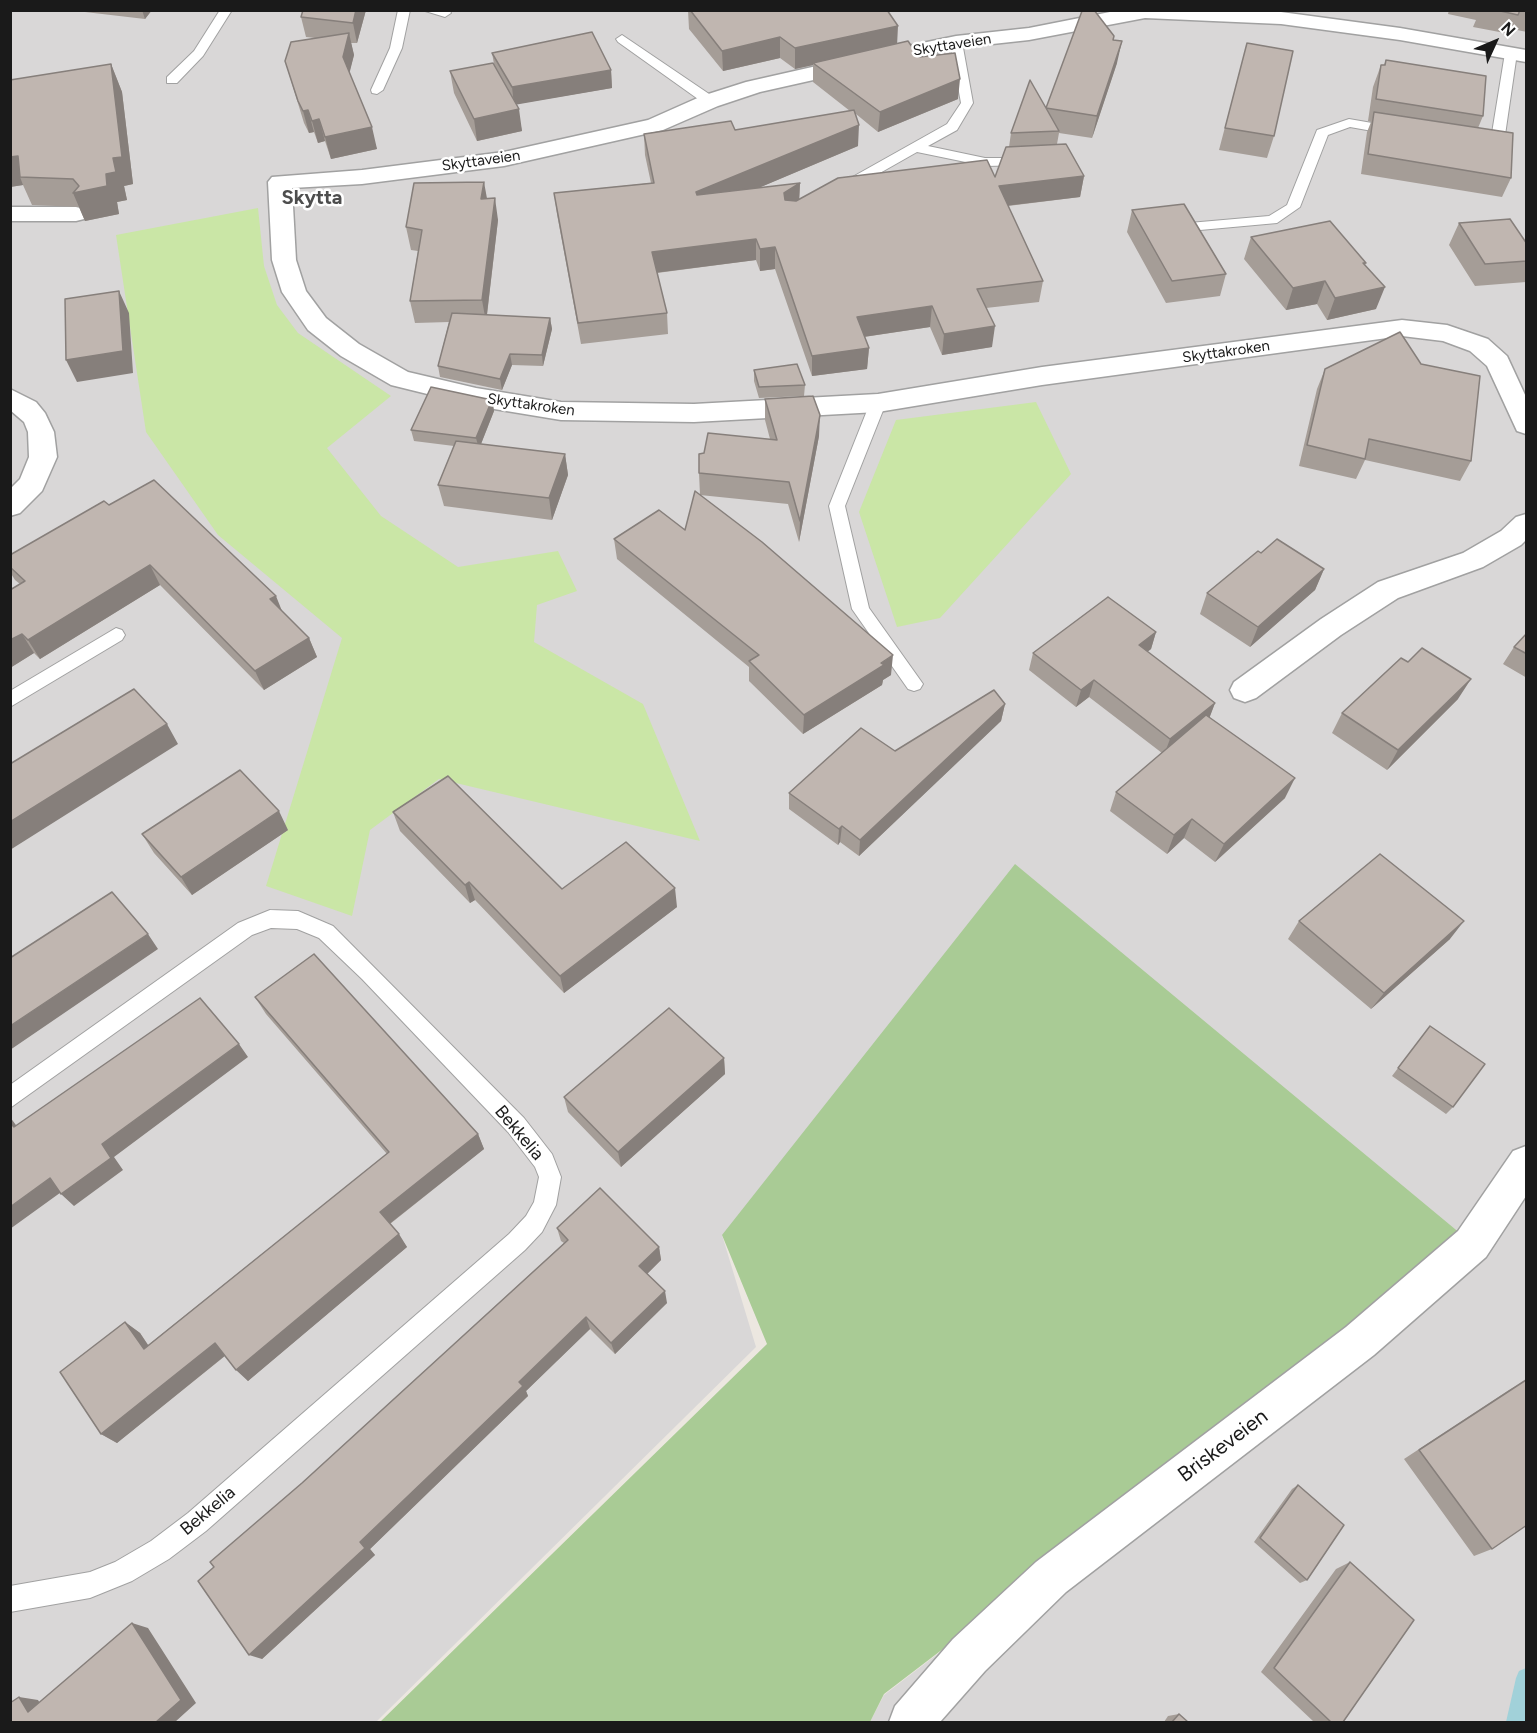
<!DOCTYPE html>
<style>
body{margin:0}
#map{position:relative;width:1537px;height:1733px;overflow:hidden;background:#ece7e0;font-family:Figtree,sans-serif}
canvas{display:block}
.frame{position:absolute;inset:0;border:12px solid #1a1a1a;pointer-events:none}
.north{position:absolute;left:1465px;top:12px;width:60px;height:60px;-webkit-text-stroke:4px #fff;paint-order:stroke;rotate:46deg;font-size:16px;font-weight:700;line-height:24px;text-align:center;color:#1a1a1a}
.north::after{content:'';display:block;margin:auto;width:21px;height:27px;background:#1a1a1a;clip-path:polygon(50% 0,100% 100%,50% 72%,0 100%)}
</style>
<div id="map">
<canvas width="1537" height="1733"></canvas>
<div class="frame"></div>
<div class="north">N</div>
</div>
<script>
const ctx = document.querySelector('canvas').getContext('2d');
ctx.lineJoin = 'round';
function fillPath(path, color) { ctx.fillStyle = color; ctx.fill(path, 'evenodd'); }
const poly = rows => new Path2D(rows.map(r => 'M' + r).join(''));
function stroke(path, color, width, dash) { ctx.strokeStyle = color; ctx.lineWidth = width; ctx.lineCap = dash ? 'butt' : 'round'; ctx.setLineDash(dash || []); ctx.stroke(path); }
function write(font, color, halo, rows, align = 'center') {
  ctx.font = font + ' Figtree,sans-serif'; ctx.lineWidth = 5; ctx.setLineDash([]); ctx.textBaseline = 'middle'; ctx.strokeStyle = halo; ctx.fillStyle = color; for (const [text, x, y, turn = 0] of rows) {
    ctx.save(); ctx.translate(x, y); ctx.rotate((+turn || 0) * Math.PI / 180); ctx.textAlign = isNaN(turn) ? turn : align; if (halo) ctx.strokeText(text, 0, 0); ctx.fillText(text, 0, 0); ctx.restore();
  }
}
fillPath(poly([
 [11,11,1526,11,1526,1722,870,1722,884,1695,1472,1244,722,1235,756,1347,376,1722,11,1722]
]), '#d9d7d7');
fillPath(poly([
 [258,208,264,266,277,305,298,333,391,396,327,448,381,516,458,567,558,551,577,591,537,605,534,642,643,704,700,841,439,779,370,830,352,916,266,886,342,638,218,535,146,432,116,235],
 [1036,402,1071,474,940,618,897,627,859,512,896,420]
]), '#cae6a6');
fillPath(poly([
 [1015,864,1473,1244,884,1694,870,1722,380,1722,767,1344,722,1235]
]), '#a9cb95');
fillPath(poly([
 [1526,1668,1526,1722,1506,1722,1516,1678,1519,1671,1526,1668]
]), '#a1d1d9');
const lane = poly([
 [220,10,232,10,203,56,177,83,167,83,167,77,194,51,220,10],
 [398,10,410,10,402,48,383,90,377,94,372,93,371,90,390,48,398,10],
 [422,10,449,10,451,13,445,17,422,10],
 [622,35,715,98,715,104,705,104,618,42,616,39,622,35],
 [956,38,962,42,973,103,957,130,928,146,985,158,1027,158,1032,159,1032,165,985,166,917,152,850,190,840,190,840,184,947,124,961,103,950,42,956,38],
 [1511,49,1517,53,1505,135,1482,147,1472,147,1472,141,1492,133,1505,53,1511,49],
 [1349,119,1395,127,1402,131,1395,135,1350,127,1328,135,1300,207,1277,223,1189,231,1182,227,1189,223,1269,216,1287,205,1317,130,1349,119],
 [878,398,886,403,845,506,869,608,923,684,920,689,914,691,908,689,852,609,829,506,870,403,878,398],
 [116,628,122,630,125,635,122,640,10,707,10,691,116,628],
 [270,910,298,911,333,926,524,1118,552,1154,561,1177,556,1205,542,1232,525,1250,206,1531,169,1559,132,1581,90,1598,10,1612,10,1586,90,1572,115,1562,151,1541,188,1513,509,1234,526,1216,534,1202,539,1177,535,1167,508,1132,362,979,319,938,297,929,271,928,252,935,10,1108,10,1085,238,923,270,910]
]);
const street = poly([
 [1120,10,1281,12,1400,28,1526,50,1526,62,1400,40,1281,24,1145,18,1029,40,956,48,760,92,718,106,663,130,504,166,362,184,292,188,296,260,306,291,326,318,359,344,408,372,476,388,561,402,694,404,878,394,1042,367,1402,320,1447,325,1488,339,1507,356,1526,397,1526,434,1517,431,1487,366,1470,351,1443,341,1402,336,1042,385,878,412,694,422,561,420,476,406,391,385,341,356,308,330,282,292,272,260,268,182,272,177,362,170,504,152,648,120,702,96,746,82,874,53,956,36,1029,28,1120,10],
 [10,207,76,207,84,209,88,214,84,219,76,221,10,221,10,207],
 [10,389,36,402,45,413,54,432,57,457,42,491,20,513,10,516,10,489,20,479,29,457,28,432,24,422,10,410,10,389],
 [1526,514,1526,540,1521,545,1483,567,1398,598,1341,635,1256,698,1245,702,1234,698,1230,690,1234,682,1321,619,1378,582,1463,553,1501,531,1516,517,1526,514],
 [1526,1146,1526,1196,1486,1257,1374,1355,1066,1592,985,1671,940,1722,889,1722,895,1706,953,1639,1036,1562,1346,1327,1458,1231,1513,1151,1526,1146]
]);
stroke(lane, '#a1a1a1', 2);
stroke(street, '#a1a1a1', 3);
fillPath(lane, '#fff');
fillPath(street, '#fff');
fillPath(poly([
 [85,10,152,10,145,19,85,12],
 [303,10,366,10,357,43,351,43,354,55,349,73,377,149,331,159,325,141,318,143,314,132,309,133,304,123,285,61,315,38,306,37,301,17],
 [688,10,887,10,897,44,919,57,958,99,878,132,856,114,858,146,758,188,800,183,799,200,995,177,1009,147,1011,133,1046,108,1114,36,1113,40,1117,63,1092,138,1059,133,1057,144,1084,176,1080,197,1008,206,1043,281,1039,302,986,308,992,347,942,355,930,327,864,337,869,348,867,369,812,376,775,269,760,271,756,260,657,273,667,313,668,334,581,344,557,214,554,193,651,183,645,155,644,134,735,130,850,111,813,82,813,65,795,69,780,58,723,71,689,29],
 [1449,10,1527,10,1527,32,1512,29,1510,34,1473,27,1476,20,1448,14],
 [1247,43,1274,136,1267,158,1219,150],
 [492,53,611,70,612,88,516,104,522,131,477,141,454,93,450,71,494,64],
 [1386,60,1483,116,1478,128,1511,178,1502,197,1361,174,1367,132,1371,122,1368,121,1373,87,1381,65,1384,65],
 [111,64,122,92,133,184,124,186,127,200,117,202,119,214,85,221,79,207,32,205,23,185,10,187],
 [487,199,498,220,487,315,550,318,552,329,543,366,512,365,502,390,440,377,438,366,449,322,415,323,410,301,418,251,411,250,406,227],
 [1132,210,1226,274,1220,296,1166,303,1127,232],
 [1459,223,1527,244,1526,282,1475,286,1449,245],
 [1251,237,1366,263,1365,265,1376,309,1327,320,1317,304,1286,310,1244,259],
 [1325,369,1471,461,1460,481,1365,460,1356,479,1299,466,1317,389],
 [754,370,805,385,804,396,759,398,754,381],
 [765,399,819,436,799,542,788,504,700,495,891,675,883,680,882,685,803,734,749,681,749,667,617,559,614,539,685,530,700,495,699,473,704,453,770,439,765,420],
 [492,400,494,411,481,444,565,454,568,475,552,520,444,506,438,485,454,446,414,441,411,430],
 [109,505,283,612,309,638,317,657,264,690,160,585,40,659,34,653,10,668,10,590,20,584,15,580,10,572,10,555],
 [1261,553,1324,569,1315,590,1250,647,1200,614,1207,593],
 [1156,632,1151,649,1147,652,1215,703,1209,718,1285,798,1215,862,1184,838,1167,854,1110,811,1116,792,1162,753,1089,697,1076,707,1029,670,1033,653],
 [1527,633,1527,678,1503,664,1514,647],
 [1458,699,1387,770,1332,733,1342,713],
 [1005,704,1001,721,859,856,840,842,838,845,789,809,789,793,895,751],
 [393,812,562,889,677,907,564,993,475,900,470,903,400,831],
 [288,830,192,895,154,853,142,834],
 [1299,921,1450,939,1371,1009,1288,939],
 [255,997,478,1134,484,1149,390,1224,407,1247,248,1381,225,1356,117,1443,101,1434,125,1322,140,1333,148,1345,387,1154,266,1014],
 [1430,1026,1453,1107,1446,1114,1392,1076],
 [724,1058,725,1074,621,1167,568,1112,564,1097],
 [557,1228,659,1247,661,1260,647,1274,667,1303,615,1354,590,1329,526,1391,528,1396,370,1549,375,1555,262,1659,214,1567,302,1483,564,1243,561,1241],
 [1526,1380,1492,1549,1474,1556,1404,1459,1509,1390],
 [1298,1485,1307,1580,1300,1583,1254,1542,1292,1489],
 [1350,1562,1343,1722,1314,1722,1261,1672,1336,1569],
 [1179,1714,1188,1722,1164,1722,1168,1716]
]), '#a59d97');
fillPath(poly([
 [142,10,152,10,145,19],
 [356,10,366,10,357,43,353,23],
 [898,26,897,46,813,63,813,65,795,69,795,48],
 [349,33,354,55,348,79,343,57],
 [780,37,780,58,723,71,722,51],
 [1122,41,1117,63,1092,138,1097,116],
 [111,64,122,92,133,184,124,186,127,200,117,202,119,214,85,221,73,193,106,174,113,158],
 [611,70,612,88,514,105,512,87],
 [960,79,958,99,878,132,880,112],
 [519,109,522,131,477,141,474,119],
 [308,110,314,132,309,133,303,111],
 [319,119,325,141,318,143,312,121],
 [859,125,858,146,697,214,696,192],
 [372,127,377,149,331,159,325,137],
 [18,156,20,177,23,185,10,187,10,157],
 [1084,176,1080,197,996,207,999,186],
 [484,182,488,204,481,199],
 [800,183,799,204,784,214,784,193],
 [495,198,498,220,486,322,482,300],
 [756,239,756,260,654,273,652,252],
 [775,247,775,269,760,271,760,249],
 [1325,281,1317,304,1286,310,1293,288],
 [1385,287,1376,309,1327,320,1335,298],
 [119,291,129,313,133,373,77,382,66,360],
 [932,306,930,327,856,338,857,317],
 [550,318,552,329,543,366,542,355],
 [995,326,992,347,942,355,944,334],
 [869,348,867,369,812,376,812,356],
 [510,354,512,365,502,390,500,379],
 [492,400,494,411,479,449,476,438],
 [820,415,819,436,799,542,800,521],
 [565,454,568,475,552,520,549,498],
 [150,565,160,585,40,659,28,640],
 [1324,569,1315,590,1250,647,1258,627],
 [276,596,284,616,270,599],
 [1156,632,1151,649,1134,662,1139,645],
 [22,634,34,653,10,668,10,640],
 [309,638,317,657,264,690,255,671],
 [893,655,891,675,883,680,882,685,803,734,804,715],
 [1471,679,1458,699,1387,770,1398,750],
 [1094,680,1089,697,1076,707,1081,690],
 [1215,703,1209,719,1164,755,1170,739],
 [1005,704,1001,721,859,856,860,840],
 [167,724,178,744,10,850,10,822],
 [1295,778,1285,798,1215,862,1224,844],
 [279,811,288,830,192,895,181,877],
 [1192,819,1184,838,1167,854,1174,835],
 [842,826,840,842,838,845,839,829],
 [469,882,475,900,470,903,465,885],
 [675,888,677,907,564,993,560,976],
 [1464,921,1450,939,1371,1009,1384,993],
 [148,934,158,949,10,1050,10,1026],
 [239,1044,248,1057,114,1157,123,1170,74,1206,61,1194,102,1144],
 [724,1058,725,1074,621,1167,618,1152],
 [10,1117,27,1140,10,1123],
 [478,1134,484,1149,388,1225,380,1212],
 [50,1178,64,1190,10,1229,10,1207],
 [399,1234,407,1247,248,1381,236,1370],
 [659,1247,661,1260,642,1279,639,1266],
 [665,1291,667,1303,615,1354,611,1343],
 [586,1317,590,1329,526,1391,528,1396,370,1549,375,1555,262,1659,249,1655,519,1382],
 [125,1322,140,1333,158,1360,144,1349],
 [215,1343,227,1354,117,1443,101,1434],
 [132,1623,148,1628,196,1703,175,1722,156,1722],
 [19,1697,38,1700,47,1715,28,1712]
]), '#867f7b');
const building = poly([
 [303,10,356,10,353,23,301,17,303,10],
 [690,10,887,10,898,26,795,48,780,37,722,51,690,10],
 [1085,10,1094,10,1114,36,1113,40,1122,41,1097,116,1046,108,1059,131,1011,133,1030,80,1046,108,1082,11,1085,10],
 [1496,10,1520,10,1518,15,1496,10],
 [592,32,611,70,512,87,492,53,592,32],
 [349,33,343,57,372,127,325,137,319,119,312,121,308,110,303,111,298,101,285,61,291,42,349,33],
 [908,41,919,57,955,53,960,79,880,112,813,63,908,41],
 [1247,43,1293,51,1274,136,1225,128,1247,43],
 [1386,60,1486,76,1483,116,1376,99,1381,65,1385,65,1386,60],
 [493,63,519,109,474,119,450,71,493,63],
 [111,64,122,157,113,158,116,172,106,174,107,186,73,193,79,186,73,179,20,177,18,156,10,157,10,80,111,64],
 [854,110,859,125,696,192,697,195,800,183,784,193,785,200,796,201,838,178,987,160,995,177,1006,147,1066,144,1084,176,999,186,1043,281,977,289,995,326,944,334,932,306,857,317,869,348,812,356,775,247,760,249,756,239,652,252,667,313,578,323,554,193,654,183,644,134,731,121,735,130,854,110],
 [1374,112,1513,133,1511,178,1368,154,1374,112],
 [484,182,481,199,495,198,482,300,410,301,422,230,406,227,414,183,484,182],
 [1184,204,1226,274,1172,281,1132,210,1184,204],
 [1510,219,1527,244,1527,261,1485,264,1459,223,1510,219],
 [1330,221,1366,263,1363,263,1385,287,1335,298,1325,281,1293,288,1251,237,1330,221],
 [119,291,123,351,66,360,65,299,119,291],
 [452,313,550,318,542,355,510,354,500,379,438,366,452,313],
 [1400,332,1421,364,1480,376,1471,461,1369,439,1365,459,1307,445,1325,369,1400,332],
 [797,364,805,385,759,387,754,370,797,364],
 [431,387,492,400,476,438,411,430,431,387],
 [813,396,820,415,800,521,789,482,699,473,699,454,704,453,708,433,777,440,765,399,813,396],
 [456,441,565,454,549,498,438,485,456,441],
 [154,480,276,596,270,599,309,638,255,671,150,565,28,640,22,634,10,640,10,590,25,581,10,567,10,555,104,501,109,505,154,480],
 [695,491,762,542,893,655,881,663,884,665,804,715,749,661,759,655,614,539,659,510,685,530,695,491],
 [1277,539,1324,569,1258,627,1207,593,1258,551,1261,553,1277,539],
 [1108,597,1156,632,1139,645,1215,703,1170,739,1094,680,1081,690,1033,653,1108,597],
 [1527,633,1527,654,1514,647,1527,633],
 [1422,648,1471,679,1398,750,1342,713,1401,658,1408,662,1422,648],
 [134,689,167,724,10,822,10,764,134,689],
 [994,690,1005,704,860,840,842,826,839,829,789,793,861,728,895,751,994,690],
 [1206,715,1295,778,1224,844,1192,819,1174,835,1116,792,1206,715],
 [240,770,279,811,181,877,142,834,240,770],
 [448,776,562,889,626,842,675,888,560,976,469,882,465,885,393,812,448,776],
 [1380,854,1464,921,1384,993,1299,921,1380,854],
 [112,892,148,934,10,1026,10,958,112,892],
 [314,954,478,1134,380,1212,399,1234,236,1370,215,1343,101,1434,60,1372,125,1322,144,1349,389,1152,255,997,314,954],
 [200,998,239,1044,102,1144,111,1158,61,1194,50,1178,10,1207,10,1123,14,1127,200,998],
 [669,1008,724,1058,618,1152,564,1097,669,1008],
 [1430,1026,1485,1064,1453,1107,1398,1068,1430,1026],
 [600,1188,659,1247,639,1266,665,1291,611,1343,586,1317,519,1382,523,1386,360,1542,365,1548,249,1655,198,1581,214,1567,210,1562,302,1483,568,1240,557,1228,600,1188],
 [1526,1380,1527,1525,1492,1549,1419,1450,1526,1380],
 [1298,1485,1344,1525,1307,1580,1260,1538,1298,1485],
 [1350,1562,1414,1620,1343,1722,1331,1722,1274,1668,1350,1562],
 [132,1623,181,1700,156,1722,10,1722,10,1703,19,1697,28,1712,132,1623],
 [1179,1714,1188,1722,1172,1722,1179,1714]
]);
fillPath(building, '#c0b6b0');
stroke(building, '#867f7b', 1.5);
write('15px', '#1a1a1a', '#fff', [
 ["Skyttaveien",952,45,-9],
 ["Skyttaveien",481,161,-8],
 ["Skyttakroken",1226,352,-8],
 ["Skyttakroken",531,405,8]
]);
write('18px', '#1a1a1a', '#fff', [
 ["Bekkelia",519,1133,50],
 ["Bekkelia",208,1511,-40]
]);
write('bold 20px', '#4d4d4d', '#fff', [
 ["Skytta",312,198]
]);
write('21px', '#1a1a1a', '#fff', [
 ["Briskeveien",1223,1446,-37]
]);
</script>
